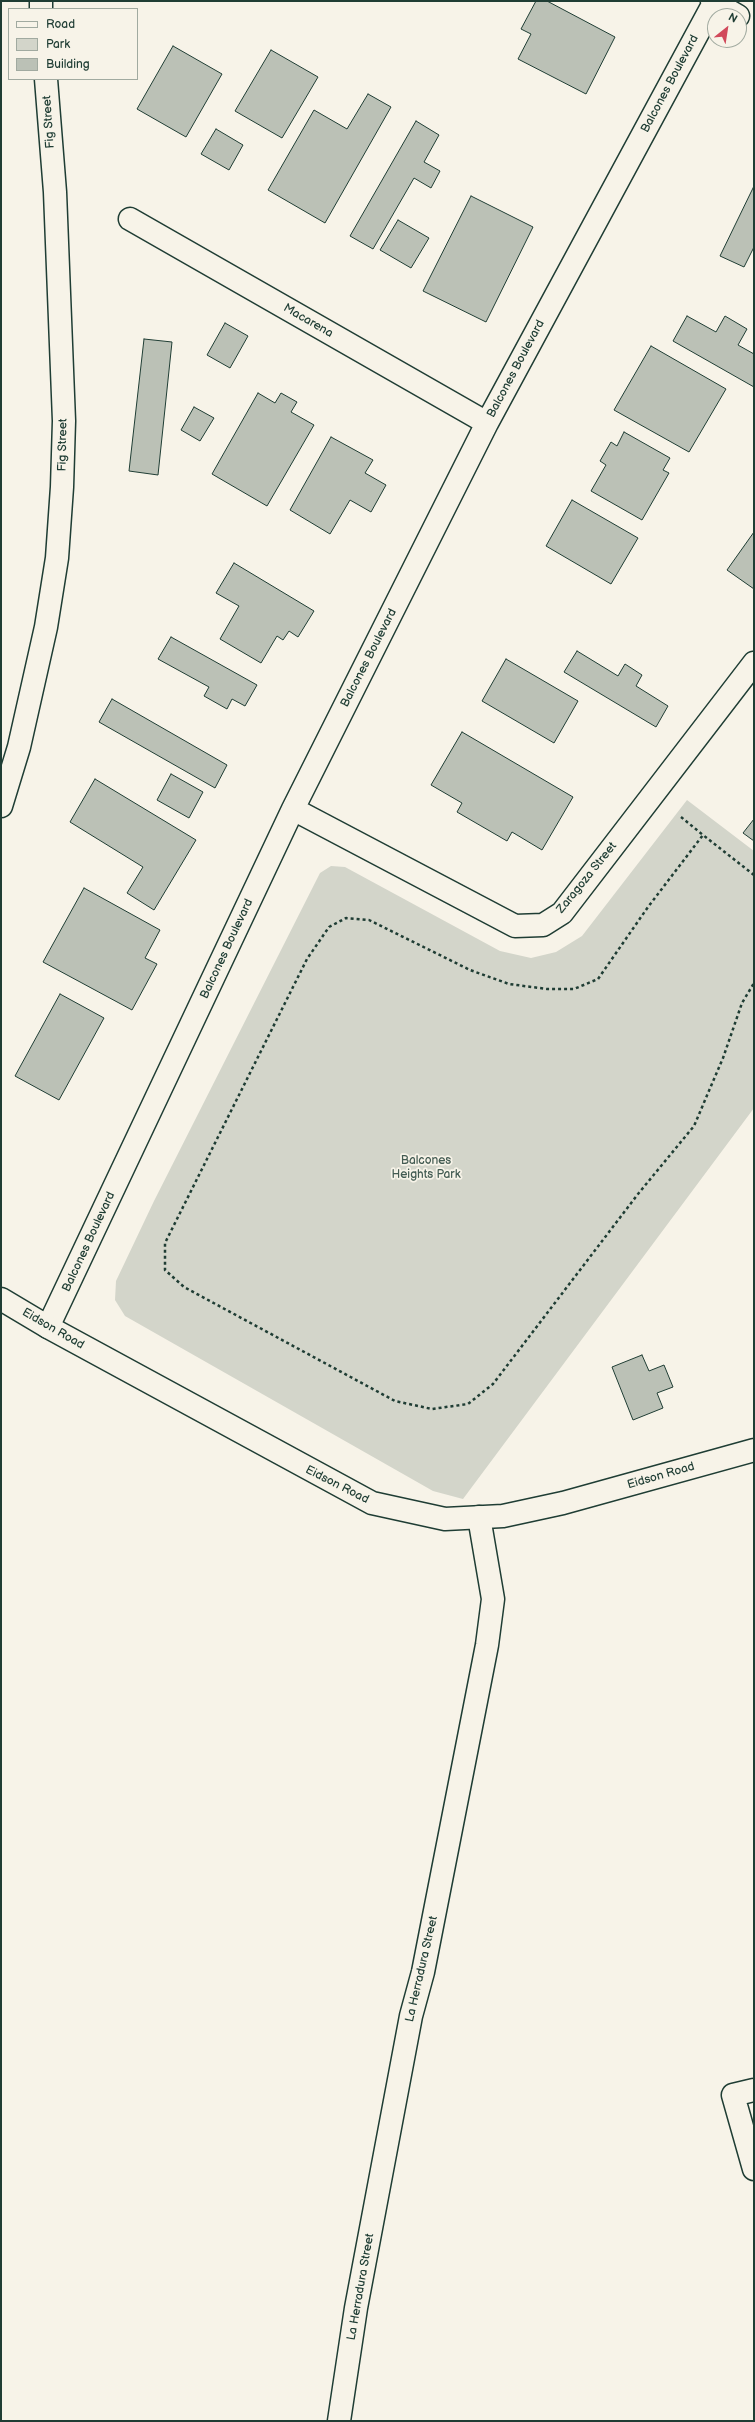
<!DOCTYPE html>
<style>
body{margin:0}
#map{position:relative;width:755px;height:2422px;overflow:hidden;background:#f7f3e8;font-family:"Balsamiq Sans",sans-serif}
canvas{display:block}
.frame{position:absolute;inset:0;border:2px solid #1f3d34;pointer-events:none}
.legend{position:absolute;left:8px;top:8px;width:130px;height:72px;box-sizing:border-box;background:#f7f3e8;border:1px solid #a1aaa0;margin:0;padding:5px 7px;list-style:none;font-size:12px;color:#1f3d34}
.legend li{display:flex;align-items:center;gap:8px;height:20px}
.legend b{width:20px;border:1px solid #a1aaa0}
.north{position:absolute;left:707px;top:8px;width:40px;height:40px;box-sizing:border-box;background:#f7f3e8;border:1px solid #a1aaa0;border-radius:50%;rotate:30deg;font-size:11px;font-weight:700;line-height:16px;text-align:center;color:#1f3d34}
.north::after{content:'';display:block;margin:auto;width:14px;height:18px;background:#d1495b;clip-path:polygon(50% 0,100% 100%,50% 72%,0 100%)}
</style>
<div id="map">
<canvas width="755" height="2422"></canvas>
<div class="frame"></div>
<ul class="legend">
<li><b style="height:5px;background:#f7f3e8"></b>Road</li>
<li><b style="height:11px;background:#d3d5ca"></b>Park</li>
<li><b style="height:11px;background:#bbc1b6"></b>Building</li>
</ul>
<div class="north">N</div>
</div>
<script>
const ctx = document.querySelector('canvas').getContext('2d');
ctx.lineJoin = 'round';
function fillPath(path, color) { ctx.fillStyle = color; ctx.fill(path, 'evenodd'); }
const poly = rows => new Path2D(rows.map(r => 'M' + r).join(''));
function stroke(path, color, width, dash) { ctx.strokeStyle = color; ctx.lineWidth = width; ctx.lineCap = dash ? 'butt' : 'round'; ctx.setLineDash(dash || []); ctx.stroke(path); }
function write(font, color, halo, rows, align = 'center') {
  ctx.font = font + ' "Balsamiq Sans",sans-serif'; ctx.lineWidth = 3.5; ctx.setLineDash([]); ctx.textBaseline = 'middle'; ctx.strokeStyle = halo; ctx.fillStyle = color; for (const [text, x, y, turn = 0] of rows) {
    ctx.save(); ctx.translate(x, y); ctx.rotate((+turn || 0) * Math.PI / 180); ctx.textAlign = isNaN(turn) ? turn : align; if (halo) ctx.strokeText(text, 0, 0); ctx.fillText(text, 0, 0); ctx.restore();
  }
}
fillPath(poly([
 [687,800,754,851,754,1108,463,1499,433,1491,125,1316,115,1300,116,1281,154,1201,320,873,331,866,345,867,500,951,531,958,556,952,582,936]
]), '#d3d5ca');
const building = poly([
 [536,1,547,1,615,37,586,94,518,59,531,34,521,29,536,1],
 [173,46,222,74,186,137,137,109,173,46],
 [271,50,318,77,282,138,235,111,271,50],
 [368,94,391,107,325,223,268,190,314,110,347,129,368,94],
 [416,121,439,135,424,162,440,171,431,188,414,178,373,249,350,236,416,121],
 [216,129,243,145,229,170,201,154,216,129],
 [754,186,754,247,744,267,720,256,754,186],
 [471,196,533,227,486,322,423,291,471,196],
 [398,220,429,238,411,268,380,250,398,220],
 [687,316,716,332,725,316,747,329,738,345,754,354,754,387,673,341,687,316],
 [225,323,248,336,230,368,207,355,225,323],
 [144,339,172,342,158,475,129,471,144,339],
 [651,346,726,389,689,452,614,410,651,346],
 [258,393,275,403,281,393,297,402,291,412,314,425,267,506,212,474,258,393],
 [194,407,214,418,200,441,181,430,194,407],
 [624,432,670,458,663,470,669,473,642,520,591,491,606,465,600,461,611,442,617,446,624,432],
 [331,437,373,460,365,473,386,485,371,512,350,500,330,534,290,510,331,437],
 [572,500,638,538,611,584,546,546,572,500],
 [754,532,754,589,727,570,754,532],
 [234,563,314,611,298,637,289,631,283,640,277,636,261,663,220,639,239,606,216,593,234,563],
 [171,637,257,685,245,706,232,699,227,709,204,696,209,687,158,659,171,637],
 [577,651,618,676,625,664,642,675,636,686,668,706,656,727,564,672,577,651],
 [506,659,578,701,554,743,482,701,506,659],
 [112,699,227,765,215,788,99,722,112,699],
 [462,732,573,797,542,850,512,832,507,841,457,812,462,803,431,785,462,732],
 [171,774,203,792,189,818,157,800,171,774],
 [95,779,196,840,154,910,127,893,143,867,70,822,95,779],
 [754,819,754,841,743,833,754,819],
 [84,888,160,930,145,958,157,964,132,1010,43,962,84,888],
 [60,994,104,1018,59,1100,15,1076,60,994],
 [642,1355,649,1371,664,1365,673,1387,657,1393,663,1408,633,1420,612,1367,642,1355]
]);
fillPath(building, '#bbc1b6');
stroke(building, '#1f3d34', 1);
const minor = poly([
 [41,1,41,9],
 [712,1,738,16],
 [130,219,487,423],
 [1,806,19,747,46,627,57,558,62,487,64,421,55,192,46,79],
 [293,809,515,926,543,925,562,913,754,663],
 [48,1327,293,809,487,423,715,1],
 [754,2090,733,2095,754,2169],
 [339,2421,356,2308,411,2016,423,1972,487,1645,493,1599,479,1517]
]);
const tertiary = poly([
 [1,1299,48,1327,372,1503,445,1519,503,1516,563,1503,754,1450]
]);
stroke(minor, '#1f3d34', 25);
stroke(tertiary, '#1f3d34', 25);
stroke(poly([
 [681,817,703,835],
 [754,875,703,835,648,907,598,979,574,989,547,989,509,984,470,970,369,920,346,918,329,927,307,959,165,1243,165,1270,184,1287,395,1401,432,1409,468,1404,493,1384,638,1194,694,1126,723,1058,742,1003,754,983]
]), '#1f3d34', 2.5, [3, 3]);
stroke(minor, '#f7f3e8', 22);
stroke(tertiary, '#f7f3e8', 22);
write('12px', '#1f3d34', '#f7f3e8', [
 ["Balcones Boulevard",670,84,-62],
 ["Fig Street",49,122,-94],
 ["Macarena",308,321,30],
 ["Balcones Boulevard",516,369,-62],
 ["Fig Street",63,445,-89],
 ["Balcones Boulevard",369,658,-63],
 ["Zaragoza Street",587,878,-51],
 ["Balcones Boulevard",227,949,-65],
 ["Balcones Boulevard",89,1242,-65],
 ["Eidson Road",53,1329,30],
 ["Eidson Road",661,1476,-16],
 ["Eidson Road",337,1485,27],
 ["La Herradura Street",422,1969,-77],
 ["La Herradura Street",361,2287,-80]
]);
write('12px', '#435b52', '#f7f3e8', [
 ["Balcones",426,1161],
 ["Heights Park",426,1175]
]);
</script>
